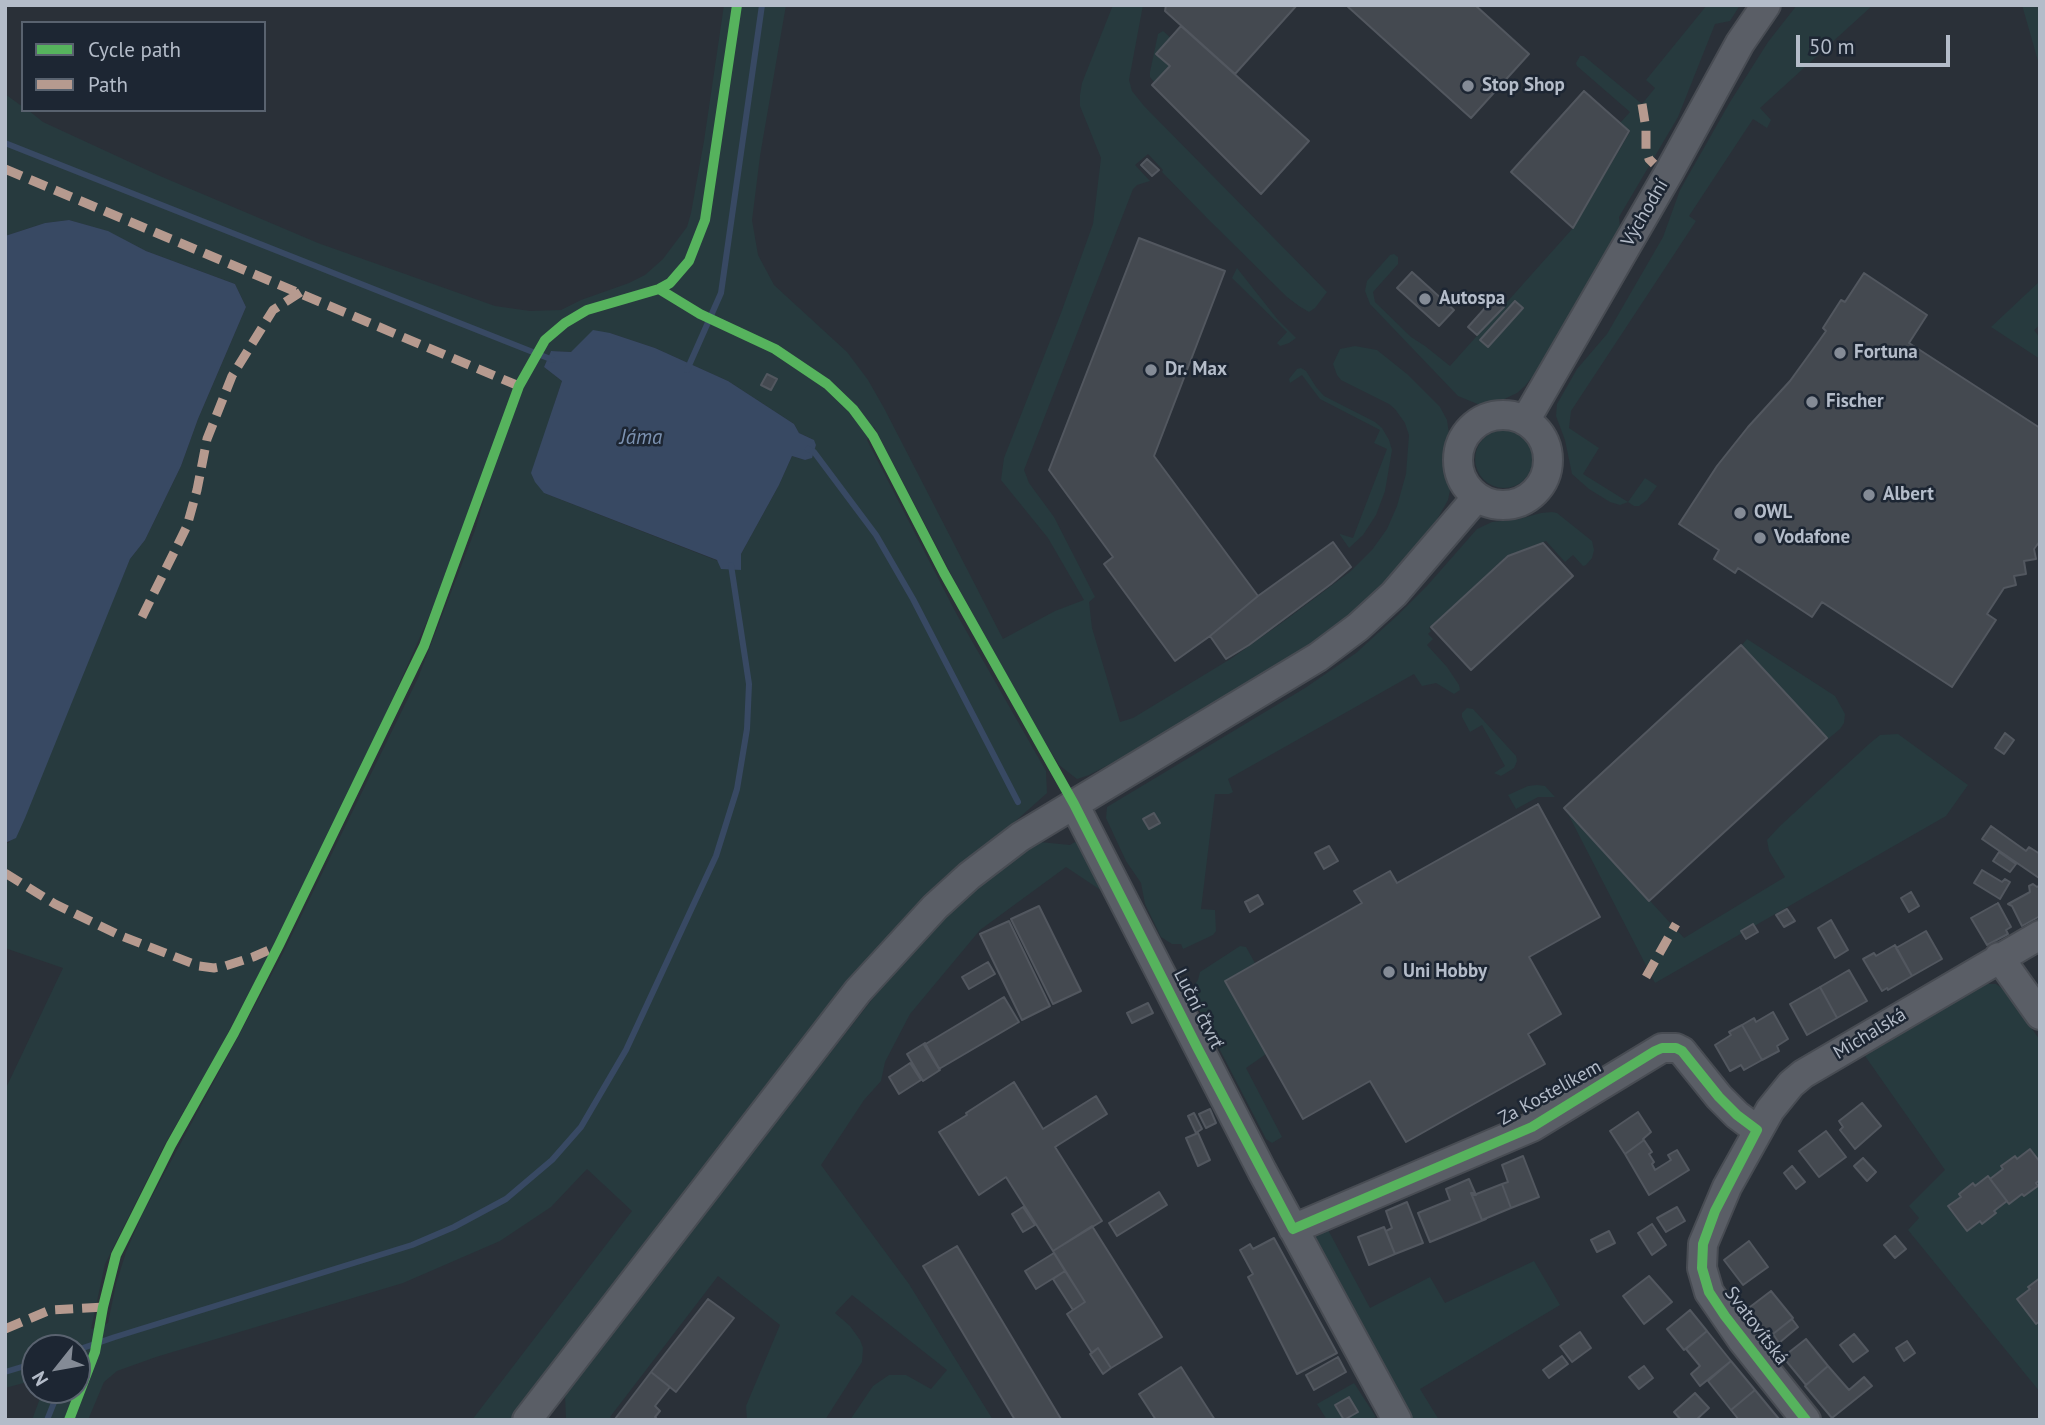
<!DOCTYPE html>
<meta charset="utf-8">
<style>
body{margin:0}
#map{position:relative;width:2045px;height:1425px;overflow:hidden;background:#2a3038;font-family:"PT Sans",sans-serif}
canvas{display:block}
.frame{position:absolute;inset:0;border:7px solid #b4bcc9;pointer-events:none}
.legend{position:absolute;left:21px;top:21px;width:245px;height:91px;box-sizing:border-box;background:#1d2633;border:2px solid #59626f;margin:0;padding:9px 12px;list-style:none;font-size:21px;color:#b4bcc9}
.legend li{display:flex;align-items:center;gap:14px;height:35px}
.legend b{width:35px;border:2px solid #59626f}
.north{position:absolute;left:21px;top:1334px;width:70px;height:70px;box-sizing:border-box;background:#1d2633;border:2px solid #59626f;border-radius:50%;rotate:239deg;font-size:19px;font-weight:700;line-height:28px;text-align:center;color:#b4bcc9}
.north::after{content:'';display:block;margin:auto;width:24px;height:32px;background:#848b96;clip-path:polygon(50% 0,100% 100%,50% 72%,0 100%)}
.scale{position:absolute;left:1796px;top:35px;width:154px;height:32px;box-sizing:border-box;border:4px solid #b4bcc9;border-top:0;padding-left:9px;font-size:21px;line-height:24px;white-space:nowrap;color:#b4bcc9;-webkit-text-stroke:5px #1d2633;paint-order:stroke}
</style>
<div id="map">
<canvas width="2045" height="1425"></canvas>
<div class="frame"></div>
<ul class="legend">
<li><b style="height:9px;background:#56b35d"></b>Cycle path</li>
<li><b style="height:9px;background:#b69a8f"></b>Path</li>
</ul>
<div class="north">N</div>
<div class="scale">50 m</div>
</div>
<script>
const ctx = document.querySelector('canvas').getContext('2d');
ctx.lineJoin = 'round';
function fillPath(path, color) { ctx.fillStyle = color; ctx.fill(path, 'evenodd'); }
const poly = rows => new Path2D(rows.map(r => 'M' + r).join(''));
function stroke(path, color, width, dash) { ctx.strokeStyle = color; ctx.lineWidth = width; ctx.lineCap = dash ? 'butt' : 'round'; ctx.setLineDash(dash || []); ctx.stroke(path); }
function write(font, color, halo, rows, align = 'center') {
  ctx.font = font + ' "PT Sans",sans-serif'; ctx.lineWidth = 5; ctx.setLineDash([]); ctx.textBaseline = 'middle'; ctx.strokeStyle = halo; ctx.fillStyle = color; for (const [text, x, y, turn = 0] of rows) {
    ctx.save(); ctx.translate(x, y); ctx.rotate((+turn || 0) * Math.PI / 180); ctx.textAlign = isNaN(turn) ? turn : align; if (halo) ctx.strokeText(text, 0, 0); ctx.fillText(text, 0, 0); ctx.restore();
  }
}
fillPath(poly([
 [724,5,786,5,760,156,752,220,758,255,774,285,847,352,868,380,884,408,1003,639,1055,611,1084,600,1048,538,1001,480,1004,458,1061,313,1093,224,1101,158,1080,106,1080,95,1082,83,1113,5,1143,5,1129,80,1132,91,1144,106,1327,292,1315,308,1309,312,1299,306,1287,297,1209,220,1162,172,1163,170,1148,154,1135,165,1150,181,1137,185,1133,189,1024,470,1029,483,1054,517,1095,597,1089,602,1092,628,1120,722,1133,718,1232,658,1287,619,1351,571,1372,550,1387,529,1397,506,1406,474,1409,435,1405,423,1395,409,1389,404,1341,380,1337,375,1333,364,1340,349,1355,346,1377,350,1407,374,1440,407,1447,420,1450,441,1448,460,1450,490,1448,500,1427,537,1389,578,1344,620,1287,660,1141,748,1089,775,1077,779,1059,765,1033,723,954,580,874,427,867,440,956,613,1046,771,1047,793,1000,835,942,879,906,916,867,959,510,1420,472,1420,632,1211,587,1169,551,1207,500,1241,403,1283,156,1357,117,1371,104,1382,88,1420,32,1420,43,1390,77,1390,77,1348,35,1348,35,1380,5,1388,5,1090,63,968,5,948,5,843,9,843,130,559,145,540,181,466,198,419,246,307,235,284,146,251,107,231,69,220,45,223,5,236,5,94,23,107,23,110,28,110,43,122,160,176,318,243,495,306,530,311,561,310,581,300,629,283,645,275,663,259,687,227,691,213,704,141],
 [610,333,655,348,728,381,794,424,799,433,812,439,816,445,811,458,805,460,792,456,779,485,741,554,741,570,544,493,555,402,562,381,544,367,551,351,571,352],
 [482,475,484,500,475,530,418,678,281,957,142,1215,126,1252,116,1284,108,1323,91,1329,105,1264,165,1144,219,1050,282,930,378,732,435,603],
 [1707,5,1740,5,1730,21,1715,24,1678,117,1619,217,1620,228,1539,368,1525,386,1517,393,1498,402,1480,405,1458,396,1370,304,1365,291,1367,281,1390,255,1394,254,1398,257,1398,264,1373,292,1375,302,1411,337,1425,346,1450,366,1573,228,1630,132,1620,123,1630,112,1577,66,1576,63,1580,56,1584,56,1642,104,1655,88,1646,80],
 [1797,5,1873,5,1760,108,1771,120,1767,128,1753,119,1689,216,1696,221,1571,411,1569,428,1599,448,1583,474,1628,502,1645,478,1657,486,1647,500,1639,506,1634,506,1628,502,1620,505,1610,502,1589,489,1572,474,1565,440,1556,416,1557,404,1577,369,1607,334,1663,237,1680,190,1730,102,1768,42],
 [2022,5,2040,5,2040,68],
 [1163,31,1171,38,1157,54,1170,66,1155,83,1150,77,1150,72,1158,34],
 [1237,268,1278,320,1296,338,1289,343,1280,346,1277,343,1287,332,1232,278],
 [2040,281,2040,325,2034,330,2040,338,2040,359,1991,327],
 [1297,369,1301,368,1306,371,1316,387,1324,396,1375,422,1382,428,1389,440,1392,450,1385,491,1376,515,1363,535,1349,548,1340,535,1340,534,1353,538,1387,449,1374,443,1380,430,1320,399,1302,375,1290,383,1289,379],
 '1475 459a29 29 0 1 1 58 0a29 29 0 1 1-58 0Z',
 [1552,512,1557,513,1592,541,1594,550,1592,558,1586,565,1583,566,1573,555,1565,562,1546,541,1507,556,1429,628,1431,631,1428,634,1433,639,1427,645,1447,667,1459,685,1460,690,1454,694,1436,683,1422,686,1414,674,1228,779,1233,792,1229,794,1215,794,1201,909,1215,910,1216,931,1213,935,1183,949,1181,944,1172,944,1161,937,1145,904,1141,883,1126,861,1106,818,1107,807,1305,688,1356,653,1399,614,1426,587,1477,529,1492,522,1519,519,1541,513],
 [1747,639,1835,696,1845,714,1844,723,1840,729,1828,739,1741,646],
 [1467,708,1473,709,1516,756,1517,761,1514,768,1501,776,1494,773,1505,766,1482,725,1470,732,1462,717,1462,713],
 [1898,734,1968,785,1946,816,1655,983,1565,808,1684,938,1785,877,1769,851,1767,840,1780,826,1869,744,1880,735],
 [1537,785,1545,786,1555,797,1538,797,1516,809,1508,795,1528,786],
 [1040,842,1070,845,1075,842,1081,844,1108,895,1066,867,980,930,910,1014,885,1062,881,1081,864,1100,821,1165,909,1284,993,1420,850,1420,873,1386,889,1375,906,1375,931,1389,947,1370,852,1295,835,1313,850,1326,860,1340,863,1348,862,1362,825,1420,747,1420,746,1406,780,1325,718,1276,610,1417,613,1420,566,1420,565,1394,714,1201,896,969,948,912,1004,865],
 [1240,946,1246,947,1255,963,1225,981,1266,1054,1246,1068,1282,1137,1272,1143,1266,1139,1191,994,1191,989,1198,980,1200,972],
 [1982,984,1996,984,2003,989,2040,1040,2040,1392,1908,1230,1919,1218,1909,1206,1945,1170,1865,1056],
 [1327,1228,1370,1308,1430,1277,1445,1303,1534,1261,1560,1305,1420,1389,1439,1420,1406,1420,1309,1236],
 [1354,1383,1376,1417,1368,1420,1327,1420,1317,1404]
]), '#273a3e');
fillPath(poly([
 [69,220,108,231,146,251,235,284,246,307,198,419,181,466,145,540,130,559,25,818,16,838,5,843,5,236,45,223],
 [593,330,610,333,655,348,728,381,794,424,799,433,814,440,816,445,812,458,805,460,792,456,779,485,741,554,741,570,721,569,717,560,544,493,535,482,531,473,562,381,544,367,551,351,571,352]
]), '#384963');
stroke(poly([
 [5,143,553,360],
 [687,370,721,293,762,5],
 [808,449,814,452,876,535,913,599,1018,802],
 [77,1350,115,1337,412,1245,454,1227,506,1199,552,1160,581,1127,626,1050,716,856,737,789,747,729,749,684,731,565],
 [5,1372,35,1363],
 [47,1420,59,1390]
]), '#384963', 6);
const building = poly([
 [1166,5,1297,5,1235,74,1165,11,1166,5],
 [1346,5,1475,5,1529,54,1471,118,1346,5],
 [1181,26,1309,141,1261,194,1152,85,1170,66,1156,54,1181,26],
 [1584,91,1629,131,1573,228,1511,172,1584,91],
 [1147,159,1159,170,1152,176,1141,165,1147,159],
 [1139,238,1225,271,1154,456,1258,596,1210,636,1175,661,1104,564,1113,557,1049,470,1139,238],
 [1412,272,1454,310,1439,326,1397,288,1412,272],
 [1864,273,1927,315,1909,343,2040,428,2040,541,2034,549,2036,559,2024,561,2026,574,2014,576,2016,585,2004,588,1987,614,1996,620,1952,687,1822,602,1812,617,1738,568,1735,573,1714,559,1719,550,1679,524,1717,466,1748,427,1790,381,1819,341,1826,331,1823,328,1841,300,1845,302,1864,273],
 [1494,298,1504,307,1477,335,1468,327,1494,298],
 [1515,301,1523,308,1488,347,1480,340,1515,301],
 [767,374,777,379,771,390,761,385,767,374],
 [1333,542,1351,567,1331,584,1249,645,1226,659,1210,636,1258,596,1333,542],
 [1543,543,1573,576,1471,670,1431,627,1508,556,1543,543],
 [1741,645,1827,738,1649,901,1564,808,1741,645],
 [2005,733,2014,740,2004,754,1995,748,2005,733],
 [1538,804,1600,917,1529,957,1561,1014,1528,1034,1545,1064,1406,1142,1370,1081,1303,1119,1225,981,1362,903,1354,891,1390,871,1397,883,1538,804],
 [1154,813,1160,823,1149,829,1143,819,1154,813],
 [1991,826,2026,851,2029,847,2040,854,2039,878,1982,839,1991,826],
 [1329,846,1338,861,1324,869,1315,853,1329,846],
 [1999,852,2016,864,2010,872,1993,861,1999,852],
 [1982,870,2002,882,2005,879,2010,882,2000,899,1974,883,1982,870],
 [2033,884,2037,887,2040,885,2040,916,2022,926,2012,906,2008,904,2030,892,2029,886,2033,884],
 [1911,892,1919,906,1909,912,1901,898,1911,892],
 [1258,895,1263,904,1250,912,1245,902,1258,895],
 [1998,903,2011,927,2006,930,2008,934,1987,945,1971,918,1998,903],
 [1039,906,1081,991,1053,1004,1011,919,1039,906],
 [1787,909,1795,921,1784,927,1776,915,1787,909],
 [1831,920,1848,950,1835,958,1818,928,1831,920],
 [1009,921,1050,1006,1022,1020,980,934,1009,921],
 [1753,924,1758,932,1746,939,1741,931,1753,924],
 [1926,931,1942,959,1912,976,1896,948,1926,931],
 [1895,945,1912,976,1888,990,1887,988,1882,991,1863,959,1874,953,1876,956,1895,945],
 [988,962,995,974,969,989,962,977,988,962],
 [1849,970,1867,1001,1837,1018,1820,987,1849,970],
 [1820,987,1837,1018,1807,1035,1790,1004,1820,987],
 [1004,997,1019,1022,939,1069,924,1045,1004,997],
 [1148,1003,1153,1013,1132,1023,1127,1013,1148,1003],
 [1773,1012,1788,1039,1777,1046,1779,1051,1762,1060,1742,1025,1754,1018,1756,1022,1773,1012],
 [1742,1025,1762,1060,1744,1070,1741,1065,1730,1071,1715,1045,1731,1035,1729,1032,1742,1025],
 [925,1043,940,1070,923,1081,907,1054,925,1043],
 [910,1063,921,1080,899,1094,889,1077,910,1063],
 [1014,1082,1043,1129,1096,1096,1107,1114,1055,1147,1102,1221,1053,1251,1006,1177,979,1195,939,1132,967,1115,966,1113,1014,1082],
 [1862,1103,1881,1126,1855,1149,1840,1130,1843,1127,1839,1121,1862,1103],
 [1210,1109,1216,1123,1206,1128,1199,1114,1210,1109],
 [1638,1112,1651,1132,1643,1139,1644,1140,1625,1154,1610,1131,1638,1112],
 [1194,1113,1202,1129,1196,1133,1188,1116,1194,1113],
 [1826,1131,1846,1157,1819,1177,1799,1151,1826,1131],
 [1198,1133,1210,1160,1198,1166,1186,1138,1198,1133],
 [1644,1140,1652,1152,1649,1154,1654,1162,1652,1164,1655,1170,1671,1160,1668,1155,1677,1150,1689,1170,1649,1195,1625,1154,1644,1140],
 [2030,1149,2040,1162,2040,1180,2036,1183,2038,1186,2024,1196,2022,1194,2009,1204,1990,1179,2003,1169,2001,1166,2015,1156,2017,1159,2030,1149],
 [1523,1156,1539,1197,1511,1208,1502,1184,1508,1182,1502,1165,1523,1156],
 [1863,1158,1876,1172,1867,1181,1854,1166,1863,1158],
 [1792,1166,1805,1182,1796,1189,1784,1173,1792,1166],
 [1988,1176,2007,1201,1994,1211,1996,1213,1982,1224,1980,1221,1967,1231,1948,1206,1961,1197,1959,1194,1973,1183,1975,1186,1988,1176],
 [1469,1179,1476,1195,1471,1193,1482,1220,1486,1219,1430,1242,1418,1213,1450,1200,1446,1189,1469,1179],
 [1502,1184,1511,1208,1482,1220,1471,1193,1473,1193,1474,1195,1502,1184],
 [1159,1192,1167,1205,1117,1236,1109,1223,1159,1192],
 [1407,1202,1423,1243,1395,1254,1386,1231,1392,1228,1386,1211,1407,1202],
 [1023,1207,1035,1225,1023,1232,1012,1214,1023,1207],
 [1677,1207,1685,1221,1666,1232,1657,1218,1677,1207],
 [1652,1224,1666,1245,1652,1255,1638,1233,1652,1224],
 [1092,1226,1162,1337,1111,1368,1098,1348,1092,1353,1067,1314,1085,1302,1053,1251,1092,1226],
 [1384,1227,1395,1254,1369,1265,1358,1237,1384,1227],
 [1609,1231,1615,1243,1597,1252,1591,1240,1609,1231],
 [1895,1236,1906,1249,1895,1258,1884,1245,1895,1236],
 [1274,1238,1337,1353,1297,1374,1248,1277,1253,1274,1240,1250,1250,1244,1253,1249,1274,1238],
 [1749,1241,1768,1267,1743,1285,1724,1260,1749,1241],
 [957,1246,1061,1419,1061,1420,1015,1420,923,1266,957,1246],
 [1054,1253,1065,1271,1036,1289,1025,1271,1054,1253],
 [1065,1271,1085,1302,1073,1310,1053,1279,1065,1271],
 [1649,1276,1672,1302,1644,1324,1623,1296,1649,1276],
 [2040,1278,2040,1321,2036,1324,2017,1299,2030,1289,2028,1287,2040,1278],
 [1771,1291,1793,1318,1768,1338,1746,1310,1771,1291],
 [708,1299,734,1318,676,1392,651,1372,708,1299],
 [1690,1310,1707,1331,1684,1350,1667,1329,1690,1310],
 [1792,1319,1798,1327,1779,1343,1773,1334,1792,1319],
 [1707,1331,1731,1361,1700,1386,1691,1374,1700,1366,1686,1349,1707,1331],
 [1580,1332,1591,1348,1572,1362,1560,1346,1580,1332],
 [1854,1334,1868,1351,1853,1362,1840,1345,1854,1334],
 [1806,1339,1828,1366,1806,1385,1783,1357,1806,1339],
 [1907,1341,1915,1353,1904,1361,1896,1348,1907,1341],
 [1098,1348,1111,1368,1103,1374,1090,1354,1098,1348],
 [1562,1356,1568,1364,1549,1378,1543,1370,1562,1356],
 [1338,1357,1346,1372,1314,1390,1306,1375,1338,1357],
 [1731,1361,1755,1390,1731,1410,1708,1381,1731,1361],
 [1644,1366,1653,1378,1639,1389,1629,1377,1644,1366],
 [1828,1366,1849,1390,1864,1377,1872,1386,1832,1418,1805,1386,1828,1366],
 [1181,1367,1215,1420,1156,1420,1139,1394,1181,1367],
 [651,1372,670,1387,655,1406,660,1411,655,1417,658,1420,616,1420,615,1419,651,1372],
 [1755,1390,1779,1419,1778,1420,1739,1420,1731,1410,1755,1390],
 [1695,1393,1709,1408,1696,1420,1681,1420,1674,1412,1695,1393],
 [1349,1397,1358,1412,1344,1420,1335,1405,1349,1397]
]);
fillPath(building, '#444950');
stroke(building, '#52575f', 2);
const minor = poly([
 '1458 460a45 45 0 1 1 90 0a45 45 0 1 1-90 0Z',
 [1525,421,1668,174,1740,43,1766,5],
 [1074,804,1262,1171,1397,1420],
 [1999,957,2040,1015],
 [1293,1229,1532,1127,1662,1048,1676,1048,1682,1051,1719,1097,1737,1115,1757,1130],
 [527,1420,858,991,935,907,969,876,1020,837,1318,657,1358,627,1394,594,1477,497],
 [1806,1420,1742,1340,1709,1292,1702,1268,1703,1244,1727,1187,1770,1110,1791,1084,1803,1074,2040,935]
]);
stroke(minor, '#484c53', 32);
stroke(minor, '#5a5e66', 28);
stroke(poly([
 [1642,104,1646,129,1646,150,1649,159,1654,164],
 [5,169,519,386],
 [142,617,187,526,197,490,207,439,232,376,273,310,301,292],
 [5,873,55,904,119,935,199,966,214,968,225,966,253,957,276,947],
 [1646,977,1676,924],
 [5,1329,50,1310,103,1307]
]), '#b69a8f', 9, [18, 9]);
stroke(poly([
 [659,289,700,314,775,349,827,384,853,409,873,436,944,573,1074,804,1198,1049,1293,1229,1532,1127,1655,1051,1662,1048,1676,1048,1682,1051,1719,1097,1737,1115,1757,1130,1715,1211,1703,1244,1702,1268,1709,1292,1725,1316,1806,1420],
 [69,1420,95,1352,103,1307,116,1255,171,1145,234,1033,279,945,424,646,519,386,545,340,565,323,587,310,659,289,670,283,689,261,705,220,737,5]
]), '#56b35d', 10);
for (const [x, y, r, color] of [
 [1468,86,7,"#848b96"],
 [1425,299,7,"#848b96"],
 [1840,353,7,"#848b96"],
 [1151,370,7,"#848b96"],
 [1812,402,7,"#848b96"],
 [1869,495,7,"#848b96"],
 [1740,513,7,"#848b96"],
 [1760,538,7,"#848b96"],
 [1389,972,7,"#848b96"]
]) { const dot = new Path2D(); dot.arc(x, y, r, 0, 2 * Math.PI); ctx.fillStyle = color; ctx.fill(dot); stroke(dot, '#1d2633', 2.5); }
write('bold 19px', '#b4bcc9', '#1d2633', [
 ["Stop Shop",1482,86],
 ["Autospa",1439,299],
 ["Fortuna",1854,353],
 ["Dr. Max",1165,370],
 ["Fischer",1826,402],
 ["Albert",1883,495],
 ["OWL",1754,513],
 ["Vodafone",1774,538],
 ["Uni Hobby",1403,972]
], 'left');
write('19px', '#b4bcc9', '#1d2633', [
 ["Východní",1645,213,-60],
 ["Luční čtvrť",1198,1009,63],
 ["Michalská",1870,1034,-31],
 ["Za Kostelíkem",1550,1093,-29],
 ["Svatovítská",1756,1326,53]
]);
write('italic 21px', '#7c92b1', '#1d2633', [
 ["Jáma",641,438]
]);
</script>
